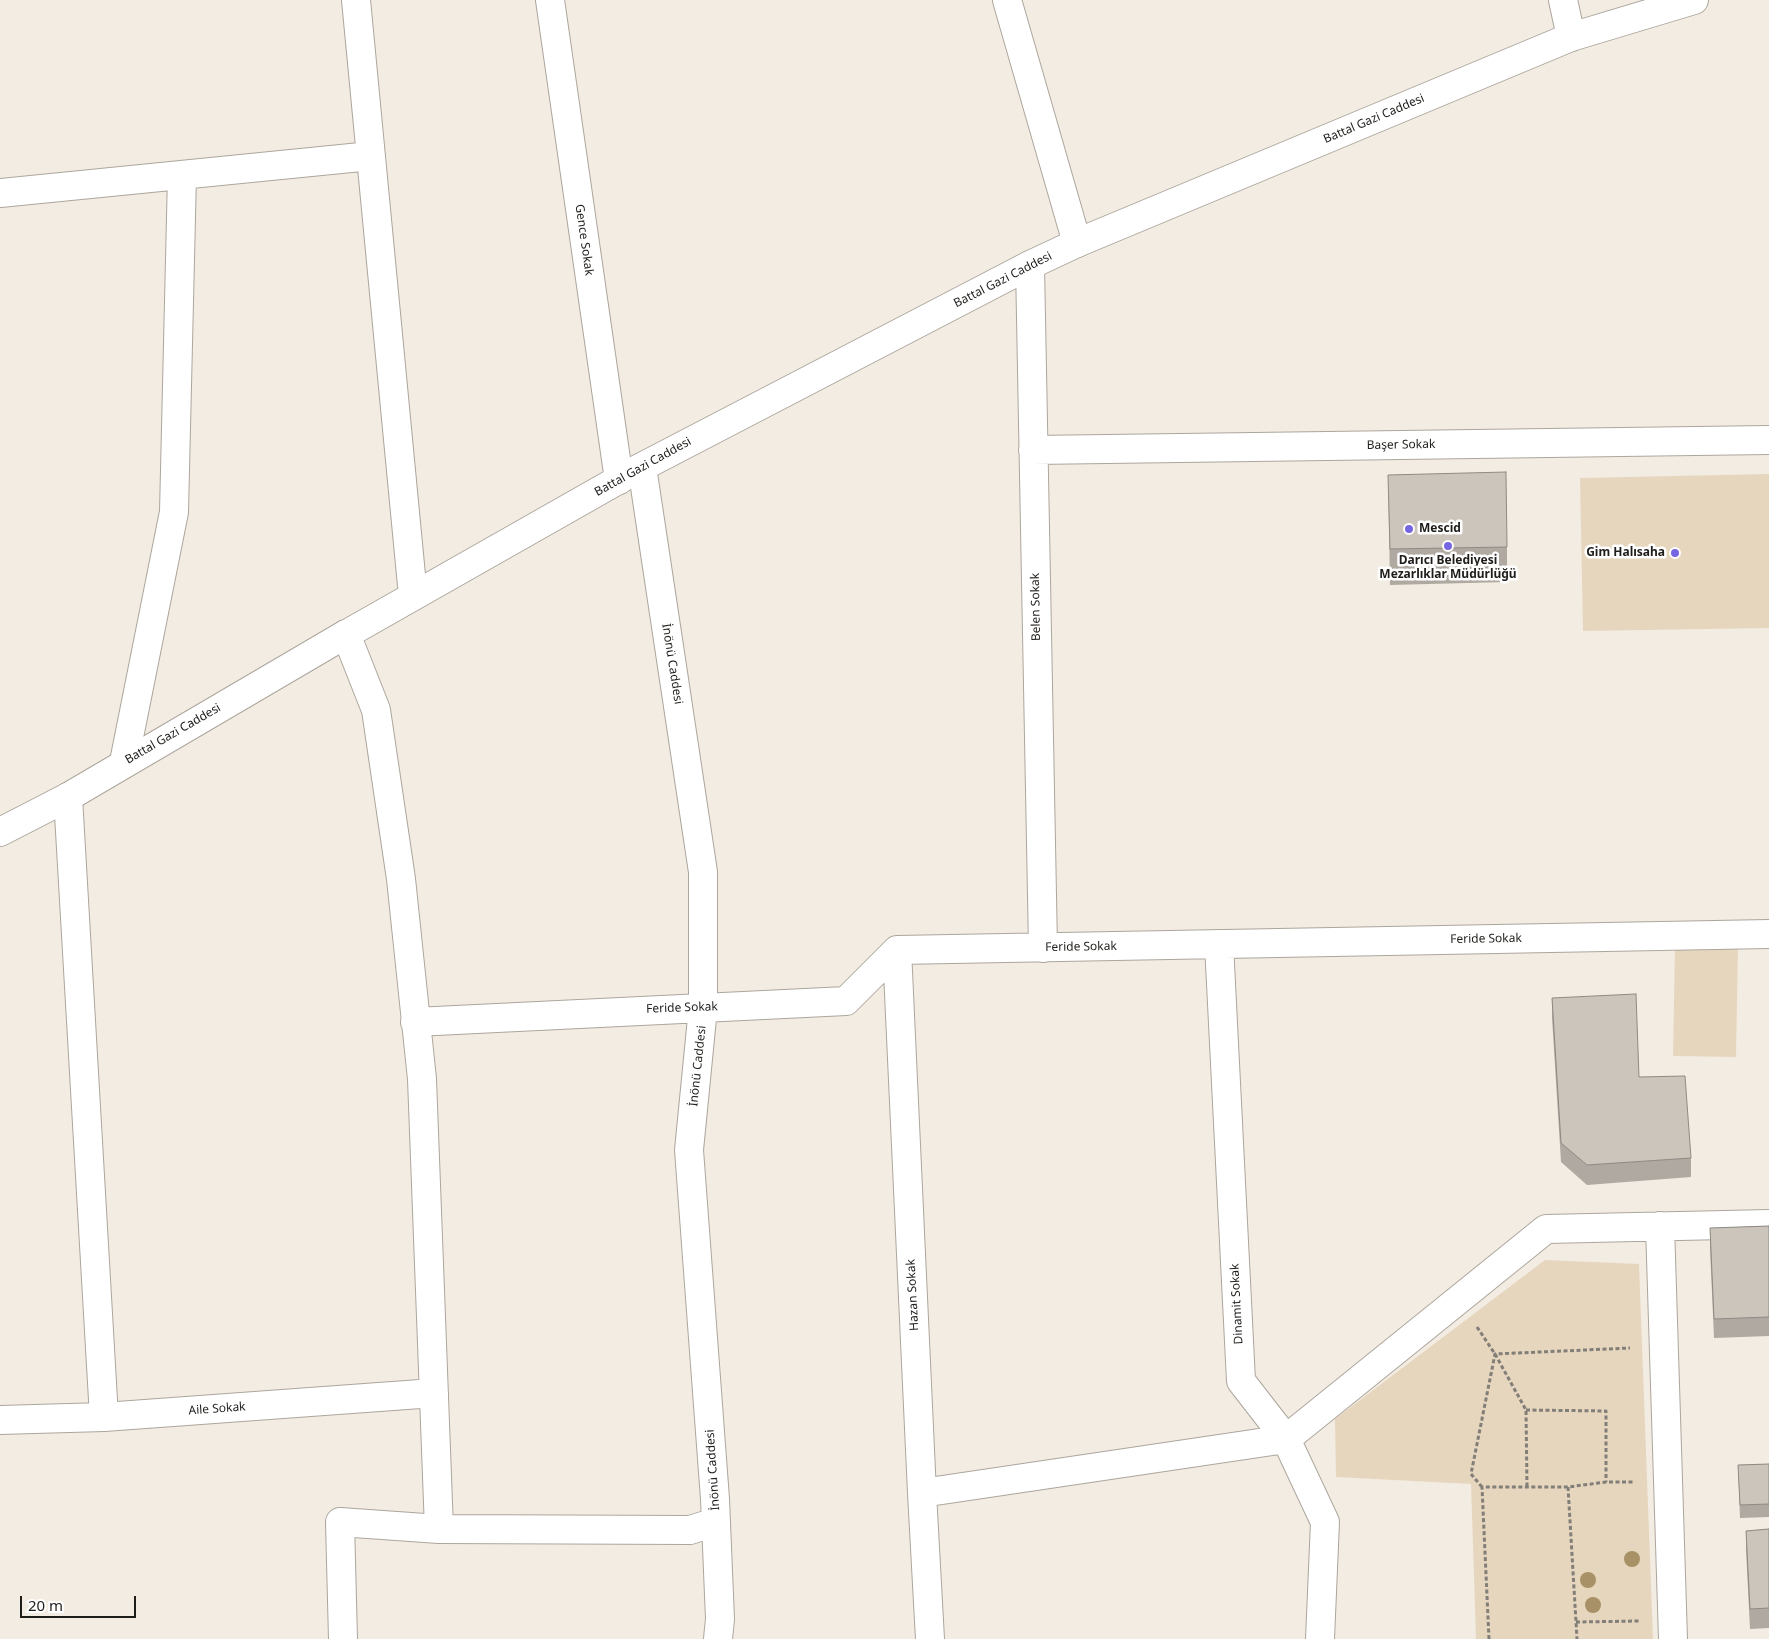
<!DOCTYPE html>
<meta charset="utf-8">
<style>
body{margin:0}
#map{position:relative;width:1769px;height:1639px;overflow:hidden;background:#f3ece3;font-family:"Noto Sans",sans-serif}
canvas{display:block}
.scale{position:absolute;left:20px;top:1596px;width:116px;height:22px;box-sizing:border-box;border:2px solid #1f1d1a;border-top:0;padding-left:6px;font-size:15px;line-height:18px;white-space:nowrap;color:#1f1d1a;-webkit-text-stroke:4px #fff;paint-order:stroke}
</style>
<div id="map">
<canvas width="1769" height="1639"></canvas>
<div class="scale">20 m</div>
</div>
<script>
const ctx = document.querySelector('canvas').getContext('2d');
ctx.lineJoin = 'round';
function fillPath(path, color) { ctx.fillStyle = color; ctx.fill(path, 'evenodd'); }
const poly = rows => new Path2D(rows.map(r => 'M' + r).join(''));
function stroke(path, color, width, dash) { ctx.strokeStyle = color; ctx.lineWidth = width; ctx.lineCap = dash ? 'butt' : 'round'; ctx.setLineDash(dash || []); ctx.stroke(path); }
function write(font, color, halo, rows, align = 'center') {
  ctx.font = font + ' "Noto Sans",sans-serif'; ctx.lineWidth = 5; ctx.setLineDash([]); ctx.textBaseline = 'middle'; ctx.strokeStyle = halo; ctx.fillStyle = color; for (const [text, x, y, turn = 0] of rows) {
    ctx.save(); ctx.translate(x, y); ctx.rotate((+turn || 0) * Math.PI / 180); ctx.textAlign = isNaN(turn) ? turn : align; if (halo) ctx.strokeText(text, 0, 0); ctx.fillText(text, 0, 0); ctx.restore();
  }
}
fillPath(poly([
 [1769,474,1769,628,1583,631,1580,478],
 [1675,946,1738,947,1736,1057,1673,1056],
 [1545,1260,1639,1264,1653,1639,1476,1639,1471,1484,1336,1477,1335,1419]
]), '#e7d6be');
const street = poly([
 [356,0,413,596],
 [550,0,619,480],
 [1007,0,1077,243],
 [1563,0,1571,37],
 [0,193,371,156],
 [1030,265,1043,948],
 [1033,450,1769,440],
 [642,467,703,872,703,1008,689,1150,715,1499,720,1619,718,1639],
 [124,762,174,512,182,175],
 [68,797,104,1417],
 [1219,944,1241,1381,1286,1439,1325,1522,1320,1639],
 [897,950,922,1493,930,1639],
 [415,1022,846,1001,897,950,1769,934],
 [1660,1226,1673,1639],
 [0,1420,104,1417,434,1393],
 [922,1493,1286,1439,1546,1229,1769,1224],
 [439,1529,690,1530,716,1522],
 [343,1639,340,1522,439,1529,422,1079,401,879,376,710,346,634]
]);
const secondary = poly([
 [345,635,634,471,1030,265,1077,243,1571,37,1694,0],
 [0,832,68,797,346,634]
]);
stroke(street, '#aca69d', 30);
stroke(secondary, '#aca69d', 30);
stroke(poly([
 [1477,1327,1495,1354,1526,1410,1527,1487],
 [1526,1410,1606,1411,1606,1482],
 [1482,1487,1471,1474,1495,1354,1630,1348],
 [1568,1487,1577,1639],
 [1576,1622,1639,1621],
 [1489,1639,1482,1487,1568,1487,1606,1482,1635,1482]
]), '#827e78', 3, [4, 2.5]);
stroke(street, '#fff', 28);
stroke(secondary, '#fff', 28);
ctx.fillStyle = '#a89166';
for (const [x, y] of [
 [1632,1559],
 [1588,1580],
 [1593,1605]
]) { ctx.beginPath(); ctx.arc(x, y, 8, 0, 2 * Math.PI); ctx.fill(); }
fillPath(poly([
 [1388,475,1507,547,1507,582,1390,585],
 [1552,998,1691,1158,1691,1177,1587,1185,1561,1162,1552,1018],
 [1769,1226,1769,1336,1714,1338,1710,1248,1710,1228],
 [1769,1464,1769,1517,1740,1518,1738,1465],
 [1769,1529,1769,1628,1750,1629,1746,1550,1746,1531]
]), '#afa9a2');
const building = poly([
 [1506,472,1507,547,1390,549,1388,475,1506,472],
 [1636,994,1639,1077,1685,1076,1691,1158,1587,1165,1561,1143,1552,998,1636,994],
 [1769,1226,1769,1317,1714,1319,1710,1228,1769,1226],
 [1769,1464,1769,1504,1740,1505,1738,1465,1769,1464],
 [1769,1529,1769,1608,1750,1609,1746,1531,1769,1529]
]);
fillPath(building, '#cbc5bc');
stroke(building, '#8e8a84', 1);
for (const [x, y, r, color] of [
 [1409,529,5,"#7666e1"],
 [1448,546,5,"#7666e1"],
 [1675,553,5,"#7666e1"]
]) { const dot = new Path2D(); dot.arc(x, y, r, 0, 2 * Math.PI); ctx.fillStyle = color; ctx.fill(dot); stroke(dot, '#fff', 2); }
write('12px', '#1f1d1a', '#fff', [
 ["Battal Gazi Caddesi",1374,119,-23],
 ["Gence Sokak",584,240,82],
 ["Battal Gazi Caddesi",1003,280,-27],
 ["Başer Sokak",1401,445,-1],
 ["Battal Gazi Caddesi",643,467,-29],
 ["Belen Sokak",1036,607,-91],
 ["İnönü Caddesi",672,664,81],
 ["Battal Gazi Caddesi",173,734,-30],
 ["Feride Sokak",1486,939,-1],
 ["Feride Sokak",1081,947,-1],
 ["Feride Sokak",682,1008,-2],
 ["İnönü Caddesi",698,1066,-84],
 ["Hazan Sokak",913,1295,-93],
 ["Dinamit Sokak",1237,1304,-93],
 ["Aile Sokak",217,1409,-4],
 ["İnönü Caddesi",713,1470,-94]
]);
write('bold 12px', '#1f1d1a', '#fff', [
 ["Mescid",1419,529],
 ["Gim Halısaha",1665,553,"right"],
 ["Darıcı Belediyesi",1448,561,"center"],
 ["Mezarlıklar Müdürlüğü",1448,575,"center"]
], 'left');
</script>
